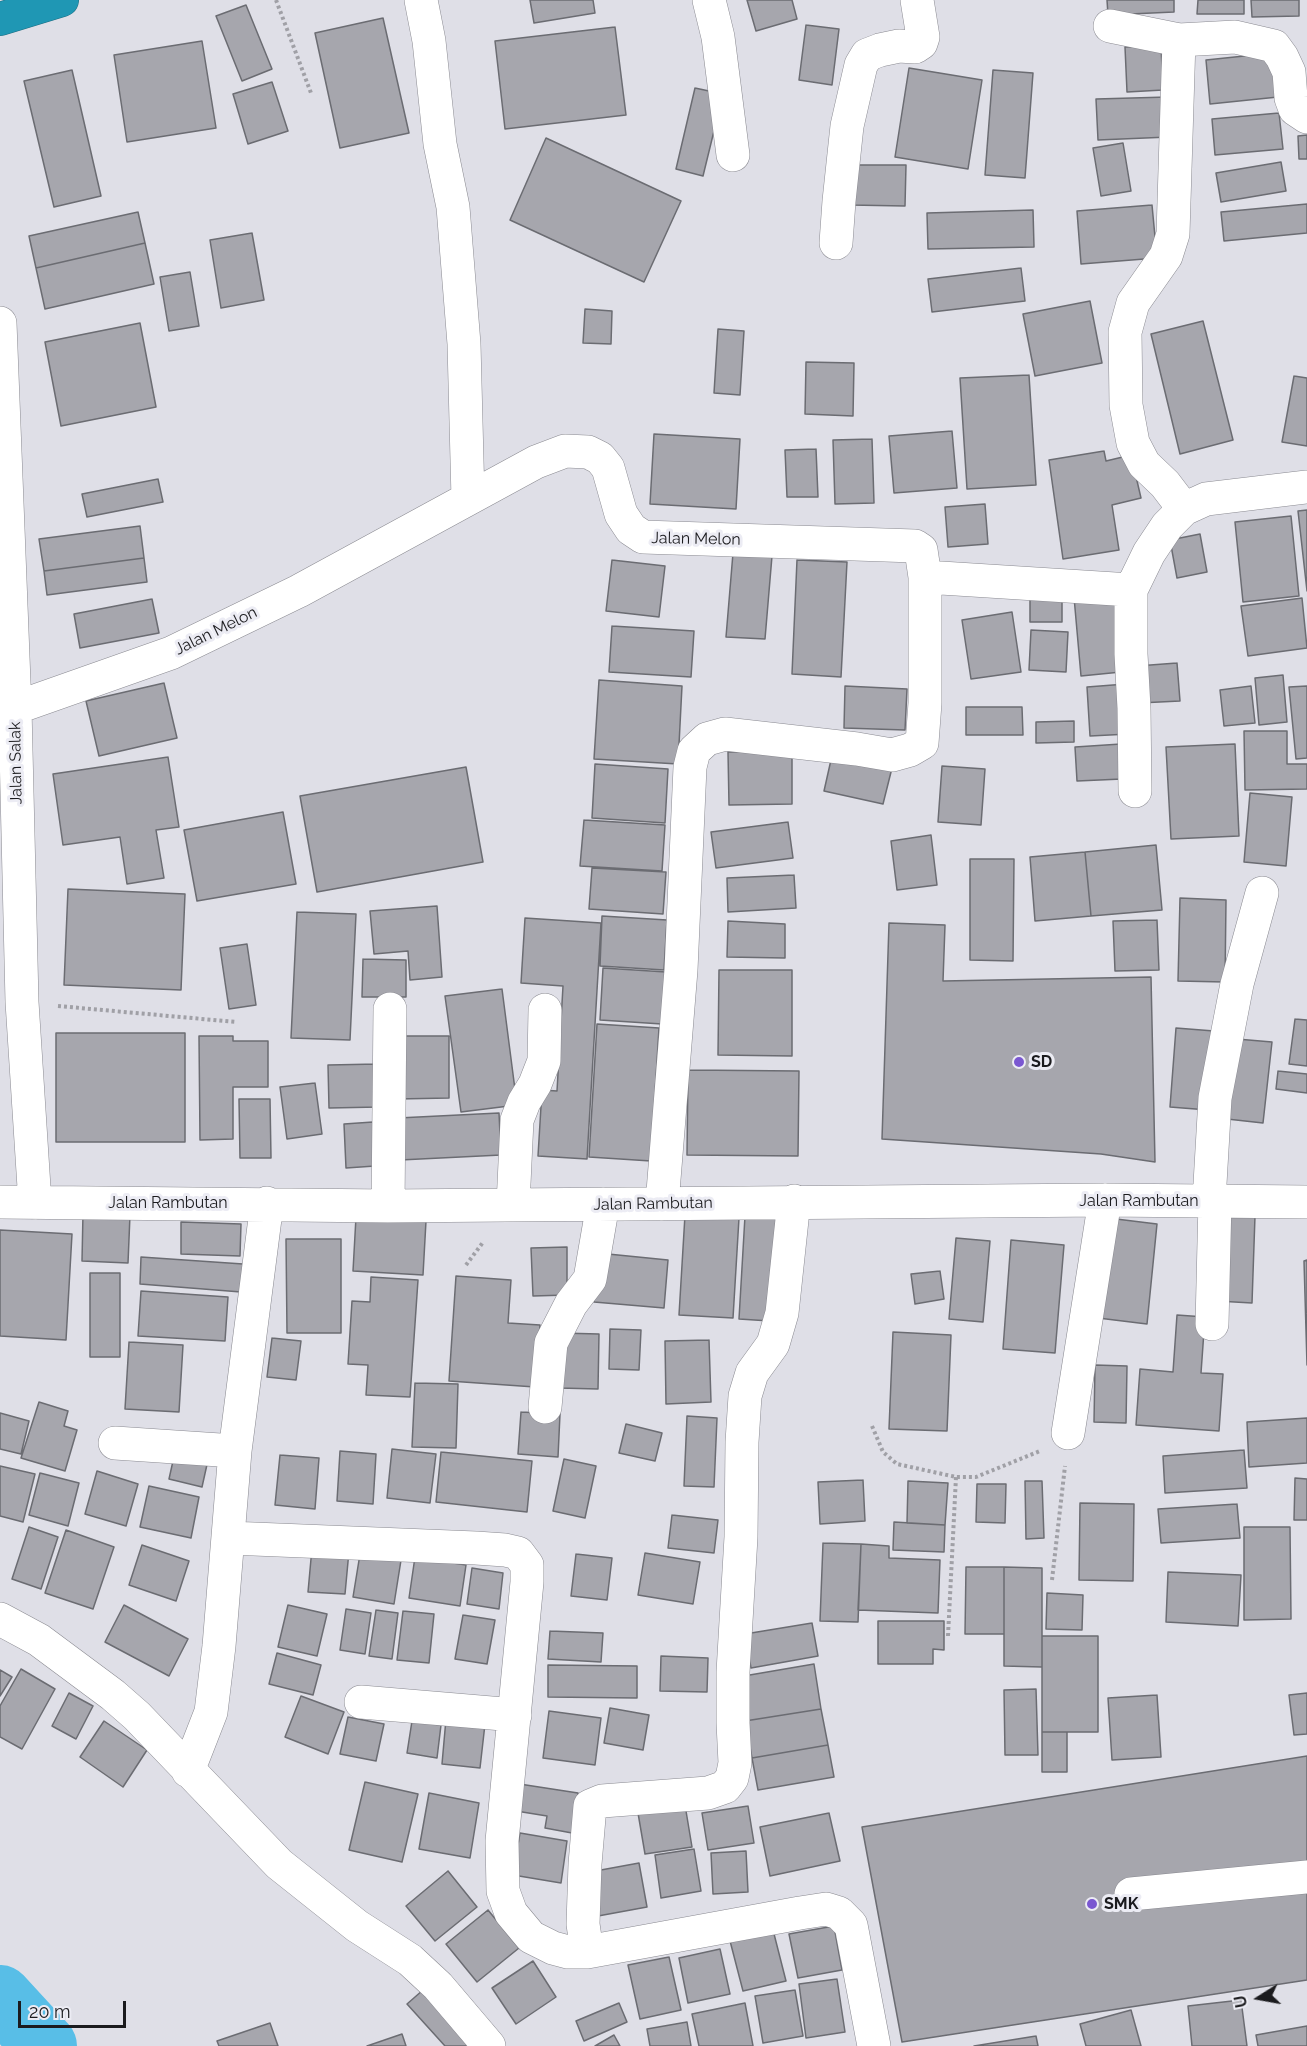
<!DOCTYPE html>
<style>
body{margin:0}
#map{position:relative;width:1307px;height:2046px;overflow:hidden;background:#dfdfe7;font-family:Raleway,sans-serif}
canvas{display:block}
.north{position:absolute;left:1229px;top:1968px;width:60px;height:60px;-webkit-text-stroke:4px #ececf4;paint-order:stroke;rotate:259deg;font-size:16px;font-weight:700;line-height:24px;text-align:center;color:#1b1b1e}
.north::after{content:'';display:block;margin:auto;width:21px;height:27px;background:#1b1b1e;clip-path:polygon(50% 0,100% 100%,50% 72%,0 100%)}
.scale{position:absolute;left:18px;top:2001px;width:108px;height:27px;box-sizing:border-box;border:3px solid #1b1b1e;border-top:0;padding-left:8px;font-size:18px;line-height:21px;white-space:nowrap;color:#1b1b1e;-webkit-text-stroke:4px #ececf4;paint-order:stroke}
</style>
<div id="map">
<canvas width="1307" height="2046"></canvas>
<div class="north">U</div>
<div class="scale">20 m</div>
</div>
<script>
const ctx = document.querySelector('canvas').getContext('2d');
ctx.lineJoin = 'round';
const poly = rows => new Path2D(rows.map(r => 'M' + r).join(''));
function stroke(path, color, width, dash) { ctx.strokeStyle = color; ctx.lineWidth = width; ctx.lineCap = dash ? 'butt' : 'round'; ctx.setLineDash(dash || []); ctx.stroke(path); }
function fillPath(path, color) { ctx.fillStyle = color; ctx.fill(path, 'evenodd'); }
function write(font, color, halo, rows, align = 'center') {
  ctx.font = font + ' Raleway,sans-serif'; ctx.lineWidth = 6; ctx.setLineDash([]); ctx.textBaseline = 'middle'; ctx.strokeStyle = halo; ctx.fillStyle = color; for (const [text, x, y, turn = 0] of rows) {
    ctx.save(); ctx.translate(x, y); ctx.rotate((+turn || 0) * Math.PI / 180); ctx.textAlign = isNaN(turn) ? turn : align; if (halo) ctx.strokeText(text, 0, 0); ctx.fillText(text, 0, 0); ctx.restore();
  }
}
stroke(poly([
 [0,1997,45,2046]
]), '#58bee7', 64);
const building = poly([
 [530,0,593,0,595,13,534,23,530,0],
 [747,0,792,0,797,19,756,31,747,0],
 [1107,0,1174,0,1174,12,1108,15,1107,0],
 [1198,0,1244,0,1244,14,1197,14,1198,0],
 [1251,0,1299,0,1299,16,1252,17,1251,0],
 [246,5,272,69,242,81,216,16,246,5],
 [383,18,409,133,340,148,315,33,383,18],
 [806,25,839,29,832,85,799,80,806,25],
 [615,27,626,115,505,129,495,41,615,27],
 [202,41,216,128,127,142,114,55,202,41],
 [1161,46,1163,90,1127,92,1125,47,1161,46],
 [1273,53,1278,97,1210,104,1206,60,1273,53],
 [909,68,982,80,968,169,895,157,909,68],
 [72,70,101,196,54,207,24,81,72,70],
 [993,70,1033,73,1025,178,985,175,993,70],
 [272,82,288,131,248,144,233,94,272,82],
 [695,88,723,94,703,176,676,169,695,88],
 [1168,97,1169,137,1098,140,1096,99,1168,97],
 [1279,113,1283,149,1215,155,1212,119,1279,113],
 [1307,135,1307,159,1299,159,1298,136,1307,135],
 [546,138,681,201,644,282,510,220,546,138],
 [1123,143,1131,191,1101,196,1093,148,1123,143],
 [1281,162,1286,191,1221,202,1216,173,1281,162],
 [851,165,906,165,905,206,850,205,851,165],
 [1307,204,1307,233,1224,241,1221,212,1307,204],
 [1152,205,1157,258,1081,264,1077,211,1152,205],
 [1033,210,1034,247,928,249,927,213,1033,210],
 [138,212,145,243,36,268,29,236,138,212],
 [252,233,264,300,221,308,210,240,252,233],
 [145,243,154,284,45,309,36,268,145,243],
 [1021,268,1025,301,932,312,928,279,1021,268],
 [190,272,199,326,169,331,160,277,190,272],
 [1090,301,1102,363,1035,376,1023,314,1090,301],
 [585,309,612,311,611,344,583,343,585,309],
 [1203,321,1233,440,1180,454,1151,334,1203,321],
 [140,323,156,407,61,426,45,342,140,323],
 [718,329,744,331,740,395,714,393,718,329],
 [806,362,854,363,853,416,805,414,806,362],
 [1029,375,1036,485,967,489,960,378,1029,375],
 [1294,376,1307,378,1307,446,1282,442,1294,376],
 [952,431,957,488,894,493,889,436,952,431],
 [654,434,740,439,736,509,650,504,654,434],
 [872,439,874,503,835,504,833,440,872,439],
 [816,449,818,497,787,497,785,450,816,449],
 [1104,451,1106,461,1131,455,1141,498,1112,505,1119,550,1063,559,1049,460,1104,451],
 [158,479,163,502,87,517,82,494,158,479],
 [985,504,988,544,948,547,945,507,985,504],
 [1307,510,1307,591,1298,511,1307,510],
 [1291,516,1299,596,1243,602,1235,522,1291,516],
 [140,526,144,558,44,571,39,539,140,526],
 [1200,534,1207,572,1177,578,1170,540,1200,534],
 [733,553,772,556,765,639,726,637,733,553],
 [144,558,147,582,47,595,44,571,144,558],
 [612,560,665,566,659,617,606,611,612,560],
 [797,560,847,562,841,677,792,674,797,560],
 [1030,591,1062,591,1062,622,1030,622,1030,591],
 [1114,593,1121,672,1081,676,1074,597,1114,593],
 [1302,598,1307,648,1248,656,1241,606,1302,598],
 [152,599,159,633,80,648,74,614,152,599],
 [1012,612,1021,672,971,679,962,620,1012,612],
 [612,626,694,631,691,677,609,672,612,626],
 [1031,630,1068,632,1066,672,1029,670,1031,630],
 [1177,663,1180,701,1139,703,1137,666,1177,663],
 [1283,675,1287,722,1259,725,1255,678,1283,675],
 [599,680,682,686,678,764,594,759,599,680],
 [164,683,177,738,99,756,86,701,164,683],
 [1126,684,1129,734,1090,736,1087,687,1126,684],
 [845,686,907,689,905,730,844,728,845,686],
 [1251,686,1255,723,1224,726,1220,690,1251,686],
 [1307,686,1307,758,1296,759,1289,687,1307,686],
 [966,707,1022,707,1023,735,966,735,966,707],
 [1074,721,1074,742,1036,743,1036,722,1074,721],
 [1244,731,1287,731,1287,764,1307,764,1307,789,1245,790,1244,731],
 [1121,744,1122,779,1077,781,1075,747,1121,744],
 [1235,744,1239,836,1171,839,1166,747,1235,744],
 [792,751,792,804,729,805,728,752,792,751],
 [833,751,893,764,883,804,824,791,833,751],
 [168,757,179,827,156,830,164,878,127,884,120,837,63,845,53,774,168,757],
 [595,764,668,769,665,823,592,818,595,764],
 [942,766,985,769,981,825,938,822,942,766],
 [466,767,483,862,317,892,300,796,466,767],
 [1250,793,1292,797,1286,866,1244,862,1250,793],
 [283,812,296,884,197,901,184,830,283,812],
 [584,820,665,825,662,871,580,866,584,820],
 [788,822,793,858,716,868,711,832,788,822],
 [931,835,937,885,897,890,891,841,931,835],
 [1156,845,1162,910,1091,916,1085,852,1156,845],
 [1085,852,1091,916,1035,921,1030,857,1085,852],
 [970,859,1014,859,1013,961,970,960,970,859],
 [592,868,666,872,663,914,589,909,592,868],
 [794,875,796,908,728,912,727,878,794,875],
 [68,889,185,894,181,990,64,985,68,889],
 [1180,898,1226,900,1225,982,1178,981,1180,898],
 [437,906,442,977,410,980,408,951,374,954,370,911,437,906],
 [297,912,356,914,350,1040,291,1038,297,912],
 [602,916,667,920,664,970,600,966,602,916],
 [525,918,601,923,587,1159,538,1156,542,1090,557,1091,563,986,521,983,525,918],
 [1157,920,1159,970,1115,971,1113,921,1157,920],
 [728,921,785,924,785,958,727,957,728,921],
 [889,923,945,925,943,981,1151,977,1155,1162,1101,1154,882,1139,889,923],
 [247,944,256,1005,229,1009,220,948,247,944],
 [363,959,406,960,406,997,362,997,363,959],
 [603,968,666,972,662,1024,600,1020,603,968],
 [719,970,792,970,792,1056,718,1055,719,970],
 [502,989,517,1105,461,1112,445,996,502,989],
 [1295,1019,1307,1020,1307,1066,1289,1064,1295,1019],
 [597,1024,659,1028,651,1161,589,1157,597,1024],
 [1176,1028,1214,1031,1208,1110,1170,1107,1176,1028],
 [56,1033,185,1033,185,1142,56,1142,56,1033],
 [199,1036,233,1036,233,1041,268,1041,268,1087,233,1087,233,1139,200,1140,199,1036],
 [396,1036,449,1036,449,1098,397,1099,396,1036],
 [1237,1039,1272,1042,1263,1123,1227,1119,1237,1039],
 [378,1064,379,1107,329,1108,328,1065,378,1064],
 [688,1070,799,1071,798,1156,687,1155,688,1070],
 [1278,1071,1307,1074,1307,1093,1276,1089,1278,1071],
 [315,1083,322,1134,287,1139,280,1087,315,1083],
 [239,1099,270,1099,271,1158,240,1158,239,1099],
 [499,1113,501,1155,400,1160,398,1118,499,1113],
 [373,1122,375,1166,346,1168,344,1124,373,1122],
 [83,1213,130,1215,128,1263,82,1261,83,1213],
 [685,1215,739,1218,733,1318,679,1315,685,1215],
 [1220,1215,1255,1216,1252,1303,1217,1301,1220,1215],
 [745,1216,776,1218,770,1321,739,1319,745,1216],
 [356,1217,426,1221,423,1275,353,1271,356,1217],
 [1108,1218,1157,1224,1147,1324,1098,1318,1108,1218],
 [181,1222,241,1224,240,1256,181,1254,181,1222],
 [0,1230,72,1234,66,1340,0,1336,0,1230],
 [956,1238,990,1241,983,1322,949,1319,956,1238],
 [286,1239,341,1239,341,1333,287,1333,286,1239],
 [1011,1240,1064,1245,1055,1353,1003,1349,1011,1240],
 [567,1247,567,1295,533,1296,531,1248,567,1247],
 [598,1253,668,1260,664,1308,594,1302,598,1253],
 [141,1257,243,1264,241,1292,140,1284,141,1257],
 [1307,1260,1307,1365,1304,1261,1307,1260],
 [940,1271,944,1299,915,1304,911,1274,940,1271],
 [90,1273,120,1273,120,1357,90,1357,90,1273],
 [456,1276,511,1280,508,1323,540,1325,535,1387,449,1381,456,1276],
 [371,1277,418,1280,410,1397,366,1395,368,1365,348,1364,352,1301,370,1302,371,1277],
 [141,1291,228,1297,225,1341,138,1336,141,1291],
 [1177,1315,1205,1317,1201,1373,1223,1374,1219,1431,1136,1425,1140,1369,1173,1372,1177,1315],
 [610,1329,641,1330,639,1370,609,1369,610,1329],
 [893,1332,951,1335,947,1431,889,1429,893,1332],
 [560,1333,599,1334,598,1389,559,1388,560,1333],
 [272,1338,301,1341,296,1380,267,1377,272,1338],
 [709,1340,711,1402,666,1404,665,1341,709,1340],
 [129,1342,183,1345,179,1412,125,1409,129,1342],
 [1095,1365,1127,1366,1126,1423,1094,1422,1095,1365],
 [415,1383,458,1384,456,1448,412,1447,415,1383],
 [39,1402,68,1411,64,1426,77,1430,65,1471,21,1458,39,1402],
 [521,1412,560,1414,558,1457,518,1454,521,1412],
 [0,1413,29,1421,21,1454,0,1449,0,1413],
 [687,1416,717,1418,714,1487,684,1486,687,1416],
 [1307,1418,1307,1463,1249,1467,1247,1422,1307,1418],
 [626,1424,662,1433,655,1461,619,1453,626,1424],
 [392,1449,436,1454,430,1503,387,1498,392,1449],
 [1244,1450,1247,1488,1165,1493,1163,1456,1244,1450],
 [340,1451,376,1454,373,1504,337,1501,340,1451],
 [175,1452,208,1460,202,1487,169,1479,175,1452],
 [441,1452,532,1461,527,1512,436,1502,441,1452],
 [280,1455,319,1458,315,1509,275,1505,280,1455],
 [564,1459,596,1466,585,1518,553,1511,564,1459],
 [0,1466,35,1474,23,1522,0,1516,0,1466],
 [97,1471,138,1484,126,1526,85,1514,97,1471],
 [40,1473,79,1483,68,1526,29,1515,40,1473],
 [1295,1478,1307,1479,1307,1520,1294,1520,1295,1478],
 [863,1480,865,1521,820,1524,818,1482,863,1480],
 [908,1481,948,1483,945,1525,907,1523,908,1481],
 [1025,1481,1042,1481,1044,1538,1026,1539,1025,1481],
 [977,1484,1006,1484,1005,1523,976,1522,977,1484],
 [149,1486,199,1497,191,1538,140,1527,149,1486],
 [1080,1503,1134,1504,1133,1581,1079,1580,1080,1503],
 [1237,1504,1240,1538,1161,1543,1158,1509,1237,1504],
 [672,1515,718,1520,714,1553,668,1548,672,1515],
 [894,1522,945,1525,944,1552,893,1550,894,1522],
 [29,1527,58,1537,41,1589,12,1579,29,1527],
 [1244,1527,1290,1527,1291,1619,1244,1620,1244,1527],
 [66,1530,114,1547,93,1609,45,1593,66,1530],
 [823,1543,861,1544,858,1622,820,1621,823,1543],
 [861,1544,889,1546,889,1558,940,1560,938,1613,858,1610,861,1544],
 [142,1545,189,1561,176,1601,129,1585,142,1545],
 [312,1548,349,1551,345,1594,308,1592,312,1548],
 [361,1548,402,1554,394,1604,353,1597,361,1548],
 [645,1553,700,1562,693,1604,638,1595,645,1553],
 [576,1554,612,1558,607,1600,571,1596,576,1554],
 [415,1557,466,1565,460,1606,409,1598,415,1557],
 [966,1567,1004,1567,1004,1634,965,1634,966,1567],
 [1004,1567,1042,1568,1042,1667,1004,1666,1004,1567],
 [472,1568,503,1573,499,1609,467,1604,472,1568],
 [1168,1572,1241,1575,1238,1626,1166,1622,1168,1572],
 [1047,1593,1083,1595,1082,1630,1046,1629,1047,1593],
 [124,1605,188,1639,169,1676,105,1642,124,1605],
 [288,1605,327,1614,317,1656,278,1647,288,1605],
 [346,1609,371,1613,365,1654,340,1650,346,1609],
 [376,1610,398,1613,392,1659,369,1656,376,1610],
 [403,1611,434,1614,429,1663,397,1660,403,1611],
 [463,1615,495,1620,487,1664,455,1659,463,1615],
 [878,1621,944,1621,944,1650,933,1649,933,1664,878,1664,878,1621],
 [812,1623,818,1656,751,1668,745,1634,812,1623],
 [550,1631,603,1633,601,1662,548,1659,550,1631],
 [1042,1636,1098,1636,1098,1732,1042,1732,1042,1636],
 [277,1653,321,1665,313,1695,269,1684,277,1653],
 [661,1656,708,1658,707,1692,660,1691,661,1656],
 [814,1664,821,1709,745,1721,738,1677,814,1664],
 [548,1665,637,1666,637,1698,548,1697,548,1665],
 [21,1669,55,1689,22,1749,0,1737,0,1706,21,1669],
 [0,1670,12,1677,0,1696,0,1670],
 [1036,1689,1038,1755,1005,1755,1004,1690,1036,1689],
 [69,1693,93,1706,76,1739,52,1726,69,1693],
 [1307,1693,1307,1734,1294,1735,1289,1695,1307,1693],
 [1157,1695,1161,1757,1112,1760,1108,1698,1157,1695],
 [301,1696,344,1712,328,1754,285,1737,301,1696],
 [610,1708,649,1715,643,1750,604,1743,610,1708],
 [821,1709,828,1745,752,1758,745,1721,821,1709],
 [549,1711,601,1718,595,1765,543,1758,549,1711],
 [348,1717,384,1724,376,1761,340,1754,348,1717],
 [446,1719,485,1724,480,1768,442,1764,446,1719],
 [104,1721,147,1750,123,1787,80,1757,104,1721],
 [412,1721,441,1725,437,1758,407,1753,412,1721],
 [1042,1732,1067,1732,1067,1772,1042,1772,1042,1732],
 [828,1745,834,1777,758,1790,752,1758,828,1745],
 [1307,1756,1307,1980,902,2042,862,1827,1307,1756],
 [365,1782,418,1794,402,1862,349,1850,365,1782],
 [513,1783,578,1793,572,1833,545,1828,547,1816,510,1810,513,1783],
 [429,1793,479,1803,470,1858,419,1849,429,1793],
 [685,1805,692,1847,645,1854,638,1813,685,1805],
 [748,1806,754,1843,708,1850,702,1813,748,1806],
 [829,1813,840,1861,770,1876,760,1827,829,1813],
 [520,1833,567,1841,561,1883,513,1875,520,1833],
 [694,1849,701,1891,661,1898,655,1855,694,1849],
 [746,1851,748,1892,713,1894,711,1853,746,1851],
 [639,1863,647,1907,598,1916,590,1872,639,1863],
 [448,1871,477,1907,435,1941,406,1906,448,1871],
 [488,1910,519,1948,477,1982,446,1944,488,1910],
 [772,1926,786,1981,743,1991,729,1937,772,1926],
 [834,1926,842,1970,798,1978,789,1934,834,1926],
 [720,1949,730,1994,688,2003,679,1958,720,1949],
 [669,1957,681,2010,640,2019,628,1965,669,1957],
 [533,1961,556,1997,516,2024,492,1988,533,1961],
 [837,1979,845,2032,806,2038,799,1984,837,1979],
 [423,1990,469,2046,445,2046,407,2004,423,1990],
 [795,1990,803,2036,763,2043,755,1996,795,1990],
 [1241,2000,1247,2046,1192,2046,1188,2006,1241,2000],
 [619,2003,627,2022,584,2041,576,2021,619,2003],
 [745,2003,753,2046,699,2046,692,2014,745,2003],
 [1131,2010,1141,2046,1086,2046,1080,2024,1131,2010],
 [687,2022,691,2046,650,2046,647,2029,687,2022],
 [270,2023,278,2046,219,2046,217,2041,270,2023],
 [1307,2026,1307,2046,1258,2046,1256,2035,1307,2026],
 [402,2034,406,2046,367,2046,402,2034],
 [614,2035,620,2046,595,2046,614,2035],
 [1036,2036,1038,2046,974,2046,1036,2036]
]);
fillPath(building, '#a6a6ad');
stroke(building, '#6b6c72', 1.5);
const minor = poly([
 [421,0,429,41,440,144,453,207,464,344,468,499],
 [709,0,718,37,733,155],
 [1110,26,1179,40],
 [836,243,839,201,847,126,861,65,867,55,880,50,899,46,915,47,921,43,923,37,917,0],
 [0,323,15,708,22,1002,35,1203],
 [1184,509,1165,484,1144,464,1133,443,1126,405,1125,332,1133,303,1166,256,1173,234,1179,40,1235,37,1274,46,1282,57,1289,72,1291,98,1295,109,1307,117],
 [925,577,1131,590,1149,553,1167,526,1184,509,1206,499,1307,487],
 [1131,590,1131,654,1134,708,1135,791],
 [15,708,171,653,299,591,536,462,565,451,588,452,600,458,608,468,621,514,631,529,643,537,915,546,921,550,925,577,925,703,922,743,910,750,892,755,857,749,725,734,707,739,694,751,690,767,681,970,662,1204],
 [1209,1201,1215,1098,1237,984,1262,893],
 [0,1202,388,1206,1105,1200,1307,1202],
 [513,1205,517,1120,524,1102,535,1084,544,1061,545,1010],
 [388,1206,390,1009],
 [1212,1324,1215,1201],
 [545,1407,551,1343,571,1304,590,1279,603,1204],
 [1068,1433,1105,1200],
 [115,1443,235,1451],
 [229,1538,476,1548,505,1550,518,1553,527,1565,527,1582,502,1841,503,1891,511,1913,531,1937,553,1948,568,1952,587,1952,800,1913,826,1909,839,1913,851,1925,874,2046],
 [0,1619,39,1640,113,1695,137,1716,279,1864,357,1926,410,1960,438,1986,489,2046],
 [361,1702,515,1715],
 [188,1771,211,1712,219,1646,235,1451,267,1203],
 [1131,1894,1307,1877],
 [587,1952,583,1924,585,1864,590,1806,602,1801,708,1793,725,1787,732,1778,735,1763,733,1723,733,1672,741,1537,742,1442,745,1396,752,1373,773,1344,782,1313,794,1201]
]);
const highway = poly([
 [0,19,62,0]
]);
stroke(minor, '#8a8a91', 34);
stroke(highway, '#1e6c80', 34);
stroke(poly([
 [276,0,311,93],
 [58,1006,236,1022],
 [466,1265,484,1241],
 [872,1426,883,1452,897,1464,956,1477,976,1477,1040,1451],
 [1052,1580,1065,1466],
 [948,1636,956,1477]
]), '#a0a0a6', 4, [3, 3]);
stroke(minor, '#fff', 33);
stroke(highway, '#1f97b4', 33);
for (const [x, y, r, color] of [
 [1019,1062,6,"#7a57d1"],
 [1092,1904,6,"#7a57d1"]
]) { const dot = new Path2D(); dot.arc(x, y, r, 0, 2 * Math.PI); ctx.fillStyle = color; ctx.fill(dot); stroke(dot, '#ececf4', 2); }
write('16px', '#1b1b1e', '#ececf4', [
 ["Jalan Melon",696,539,1],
 ["Jalan Melon",216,631,-26],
 ["Jalan Salak",16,763,-91],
 ["Jalan Rambutan",1139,1201],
 ["Jalan Rambutan",168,1203],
 ["Jalan Rambutan",653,1204,-1]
]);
write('bold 16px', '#1b1b1e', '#ececf4', [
 ["SD",1031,1062],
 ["SMK",1104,1904]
], 'left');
</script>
